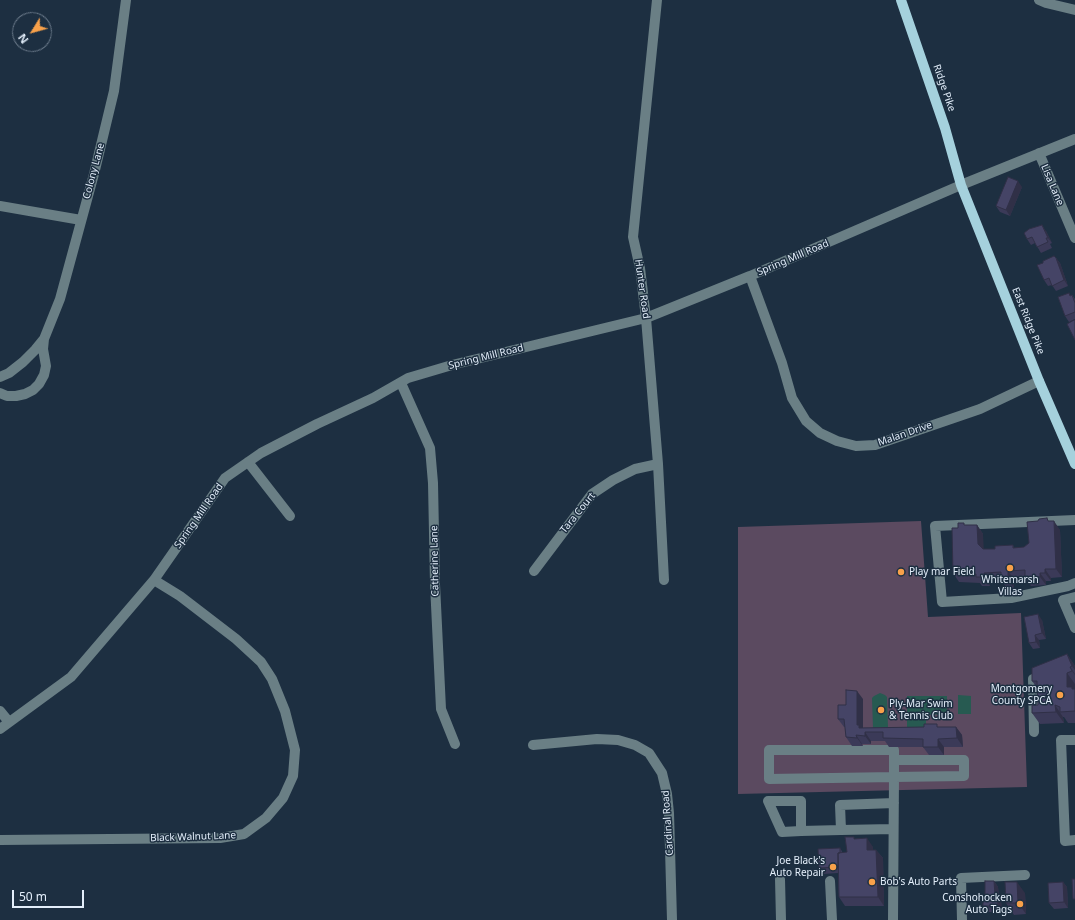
<!DOCTYPE html>
<style>
body{margin:0}
#map{position:relative;width:1075px;height:920px;overflow:hidden;background:#1d2f41;font-family:"Noto Sans",sans-serif}
canvas{display:block}
.north{position:absolute;left:12px;top:12px;width:40px;height:40px;box-sizing:border-box;background:#1d2f41;border:1px solid #6c7b8b;border-radius:50%;rotate:233deg;font-size:11px;font-weight:700;line-height:16px;text-align:center;color:#e3eefa}
.north::after{content:'';display:block;margin:auto;width:14px;height:18px;background:#f8a14a;clip-path:polygon(50% 0,100% 100%,50% 72%,0 100%)}
.scale{position:absolute;left:12px;top:890px;width:72px;height:18px;box-sizing:border-box;border:2px solid #e3eefa;border-top:0;padding-left:5px;font-size:12px;line-height:14px;white-space:nowrap;color:#e3eefa;-webkit-text-stroke:3px #1d2f41;paint-order:stroke}
</style>
<div id="map">
<canvas width="1075" height="920"></canvas>
<div class="north">N</div>
<div class="scale">50 m</div>
</div>
<script>
const ctx = document.querySelector('canvas').getContext('2d');
ctx.lineJoin = 'round';
function fillPath(path, color) { ctx.fillStyle = color; ctx.fill(path, 'evenodd'); }
const poly = rows => new Path2D(rows.map(r => 'M' + r).join(''));
function stroke(path, color, width, dash) { ctx.strokeStyle = color; ctx.lineWidth = width; ctx.lineCap = dash ? 'butt' : 'round'; ctx.setLineDash(dash || []); ctx.stroke(path); }
function write(font, color, halo, rows, align = 'center') {
  ctx.font = font + ' "Noto Sans",sans-serif'; ctx.lineWidth = 3; ctx.setLineDash([]); ctx.textBaseline = 'middle'; ctx.strokeStyle = halo; ctx.fillStyle = color; for (const [text, x, y, turn = 0] of rows) {
    ctx.save(); ctx.translate(x, y); ctx.rotate((+turn || 0) * Math.PI / 180); ctx.textAlign = isNaN(turn) ? turn : align; if (halo) ctx.strokeText(text, 0, 0); ctx.fillText(text, 0, 0); ctx.restore();
  }
}
fillPath(poly([
 [921,521,928,617,1021,613,1027,787,738,794,738,527]
]), '#5b4a60');
fillPath(poly([
 [880,693,885,695,887,697,888,728,873,728,872,698,874,696],
 [958,695,971,696,971,714,958,714],
 [907,696,947,696,947,714,926,715,926,730,907,730]
]), '#275a51');
stroke(poly([
 [657,0,633,237,640,268,646,318,658,464,664,580],
 [1039,0,1046,3,1075,10],
 [1039,153,1075,238],
 [0,206,81,220],
 [750,276,782,363,792,398,806,421,820,433,837,441,856,446,875,445,980,409,1039,381],
 [0,377,9,373,23,362,35,350,44,339,60,299,94,174,114,91,126,0],
 [401,383,430,448,433,483,435,584,441,709,455,744],
 [0,393,7,396,16,396,25,394,33,390,39,384,44,375,46,366,43,349,44,339],
 [248,462,290,516],
 [1075,520,935,526,942,602,1011,598,1068,586,1075,583],
 [534,571,592,494,613,480,635,469,658,464],
 [1075,597,1063,600,1075,628],
 [0,711,9,722],
 [0,729,71,677,154,580,225,478,261,453,317,424,373,398,408,378,452,365,646,318,750,276,961,185,1075,139],
 [1034,732,1033,679,1042,675],
 [1075,740,1061,740,1065,841,1075,840],
 [533,745,597,739,618,740,635,745,649,753,662,773,667,794,669,813,672,920],
 [893,829,841,830,840,805,894,803],
 [801,831,801,801,768,801,782,832,801,831,841,830],
 [0,840,220,838,244,834,266,818,283,798,293,776,295,750,285,711,272,679,261,662,236,639,180,596,154,580],
 [780,879,781,920],
 [830,881,832,920],
 [893,920,894,777,894,750,769,750,769,779,894,777,964,776,964,760,894,760],
 [962,920,961,878,1025,875]
]), '#6a7f85', 10);
stroke(poly([
 [901,0,945,128,961,185,1039,381,1075,464]
]), '#a5d1dd', 10);
fillPath(poly([
 [1022,187,1010,216,1000,212,996,206],
 [1046,231,1052,243,1050,244,1052,248,1041,253,1035,243,1031,245,1027,239],
 [1056,258,1060,263,1068,286,1056,291,1052,285,1048,286,1044,280,1043,263],
 [1069,293,1071,296,1072,295,1075,299,1075,319,1069,322,1065,316],
 [1049,521,1060,530,1062,577,1051,578,1051,581,1046,581,1046,585,1031,586,1026,579,1014,579,1014,588,1007,589,1002,581,990,582,990,586,982,586,980,583,959,582,953,573,958,528,966,525,977,525,983,534,983,549,995,549,1013,545,1014,548,1024,547,1029,543],
 [1042,620,1046,639,1039,640,1040,648,1033,649,1029,643],
 [1067,654,1075,666,1075,723,1068,723,1064,717,1063,717,1064,723,1040,724,1032,713,1038,705,1038,689,1032,681],
 [863,699,863,728,956,727,962,735,963,747,944,747,944,755,929,755,923,747,889,747,885,741,871,741,871,744,862,744,863,746,852,746,846,737,845,727,844,727,838,719,846,705],
 [856,839,873,847,873,850,876,850,883,858,884,906,845,906,839,897,838,873,823,874,819,868,840,848,843,853,847,852],
 [994,881,998,887,999,897,1001,901,1002,912,987,912,983,906,985,898],
 [1063,882,1067,887,1068,908,1054,909,1049,903],
 [1025,893,1026,914,1014,915,1006,903]
]), '#3b3a58');
fillPath(poly([
 [1018,181,1022,187,1010,216,1006,210],
 [1042,225,1046,231,1052,243,1048,238],
 [1056,258,1060,263,1068,286,1064,280],
 [1054,521,1060,530,1062,577,1056,569],
 [977,525,983,534,984,553,978,544],
 [1045,569,1051,578,1051,581,1045,573],
 [1008,571,1014,579,1014,588,1008,580],
 [984,573,990,582,990,586,984,577],
 [1040,573,1046,581,1046,585,1040,577],
 [1038,614,1042,620,1046,639,1042,633],
 [1035,635,1039,640,1040,648,1036,642],
 [1067,654,1075,666,1075,670,1072,666],
 [1070,667,1075,674,1075,675,1072,671],
 [1067,673,1075,684,1075,694,1067,687],
 [857,691,863,699,863,731,865,734,865,737,857,725],
 [1055,705,1063,717,1064,723,1056,712],
 [956,727,962,735,963,747,957,738],
 [865,732,871,741,871,744,865,736],
 [856,735,862,744,863,746,857,738],
 [938,739,944,747,944,755,938,747],
 [867,838,873,847,873,858,867,850],
 [876,850,883,858,884,906,878,897],
 [994,881,998,887,999,897,1001,901,1002,912,998,906,995,895],
 [1017,882,1025,893,1026,914,1018,903],
 [1063,882,1067,887,1068,908,1064,902]
]), '#303047');
const building = poly([
 [1008,177,1018,181,1006,210,996,206,1008,177],
 [1042,225,1048,238,1046,238,1048,242,1037,247,1032,237,1027,239,1024,233,1029,229,1042,225],
 [1054,256,1056,258,1064,280,1052,286,1049,278,1044,280,1037,265,1043,263,1043,261,1054,256],
 [1069,293,1070,296,1072,295,1075,303,1075,312,1065,316,1058,297,1069,293],
 [1074,320,1075,320,1075,340,1067,324,1074,320],
 [1047,518,1048,521,1054,521,1056,569,1045,569,1045,573,1040,573,1040,577,1025,577,1025,570,1008,571,1008,580,1001,580,1001,572,984,573,984,577,976,577,976,574,953,573,952,528,958,528,958,523,964,523,964,525,977,525,978,544,983,549,995,549,995,546,1013,545,1013,548,1024,547,1029,543,1027,522,1038,521,1039,519,1047,518],
 [1038,614,1042,633,1035,635,1036,642,1029,643,1024,617,1038,614],
 [1067,654,1072,666,1070,667,1072,671,1067,673,1067,687,1072,687,1072,689,1075,689,1075,711,1060,712,1060,707,1055,705,1056,712,1032,713,1032,705,1038,705,1037,681,1032,681,1032,668,1067,654],
 [846,690,857,691,857,725,859,725,859,728,924,727,924,724,937,724,937,727,956,727,957,738,938,739,938,747,923,747,923,739,883,738,883,732,865,732,865,736,856,735,857,738,846,737,844,719,838,719,838,705,846,705,846,690],
 [845,837,854,837,854,839,867,838,867,850,876,850,878,897,839,897,838,853,847,852,845,837],
 [840,848,840,853,838,853,838,867,819,868,818,849,840,848],
 [1072,879,1075,879,1075,899,1073,899,1072,879],
 [985,881,994,881,995,895,997,895,998,906,983,906,983,898,985,898,985,881],
 [1005,882,1017,882,1018,903,1006,903,1005,882],
 [1063,882,1064,902,1049,903,1048,883,1063,882]
]);
fillPath(building, '#454466');
stroke(building, '#303047', 1);
for (const [x, y, r, color] of [
 [1010,568,4,"#f8a14a"],
 [901,572,4,"#f8a14a"],
 [1060,695,4,"#f8a14a"],
 [881,710,4,"#f8a14a"],
 [833,867,4,"#f8a14a"],
 [872,882,4,"#f8a14a"],
 [1020,904,4,"#f8a14a"]
]) { const dot = new Path2D(); dot.arc(x, y, r, 0, 2 * Math.PI); ctx.fillStyle = color; ctx.fill(dot); stroke(dot, '#1d2f41', 1.5); }
write('10px', '#e3eefa', '#1d2f41', [
 ["Ridge Pike",944,88,71],
 ["Colony Lane",94,171,-75],
 ["Lisa Lane",1052,185,67],
 ["Spring Mill Road",793,258,-23],
 ["Hunter Road",642,289,82],
 ["East Ridge Pike",1028,321,68],
 ["Spring Mill Road",486,357,-14],
 ["Malan Drive",905,434,-19],
 ["Tara Court",578,513,-51],
 ["Spring Mill Road",199,516,-55],
 ["Catherine Lane",435,561,-91],
 ["Cardinal Road",668,823,-94],
 ["Black Walnut Lane",193,837,-2]
]);
write('10px', '#e3eefa', '#1d2f41', [
 ["Play mar Field",909,572],
 ["Whitemarsh",1010,580,"center"],
 ["Villas",1010,592,"center"],
 ["Montgomery",1052,689,"right"],
 ["County SPCA",1052,701,"right"],
 ["Ply-Mar Swim",889,704],
 ["& Tennis Club",889,716],
 ["Joe Black's",825,861,"right"],
 ["Auto Repair",825,873,"right"],
 ["Bob's Auto Parts",880,882],
 ["Conshohocken",1012,898,"right"],
 ["Auto Tags",1012,910,"right"]
], 'left');
</script>
